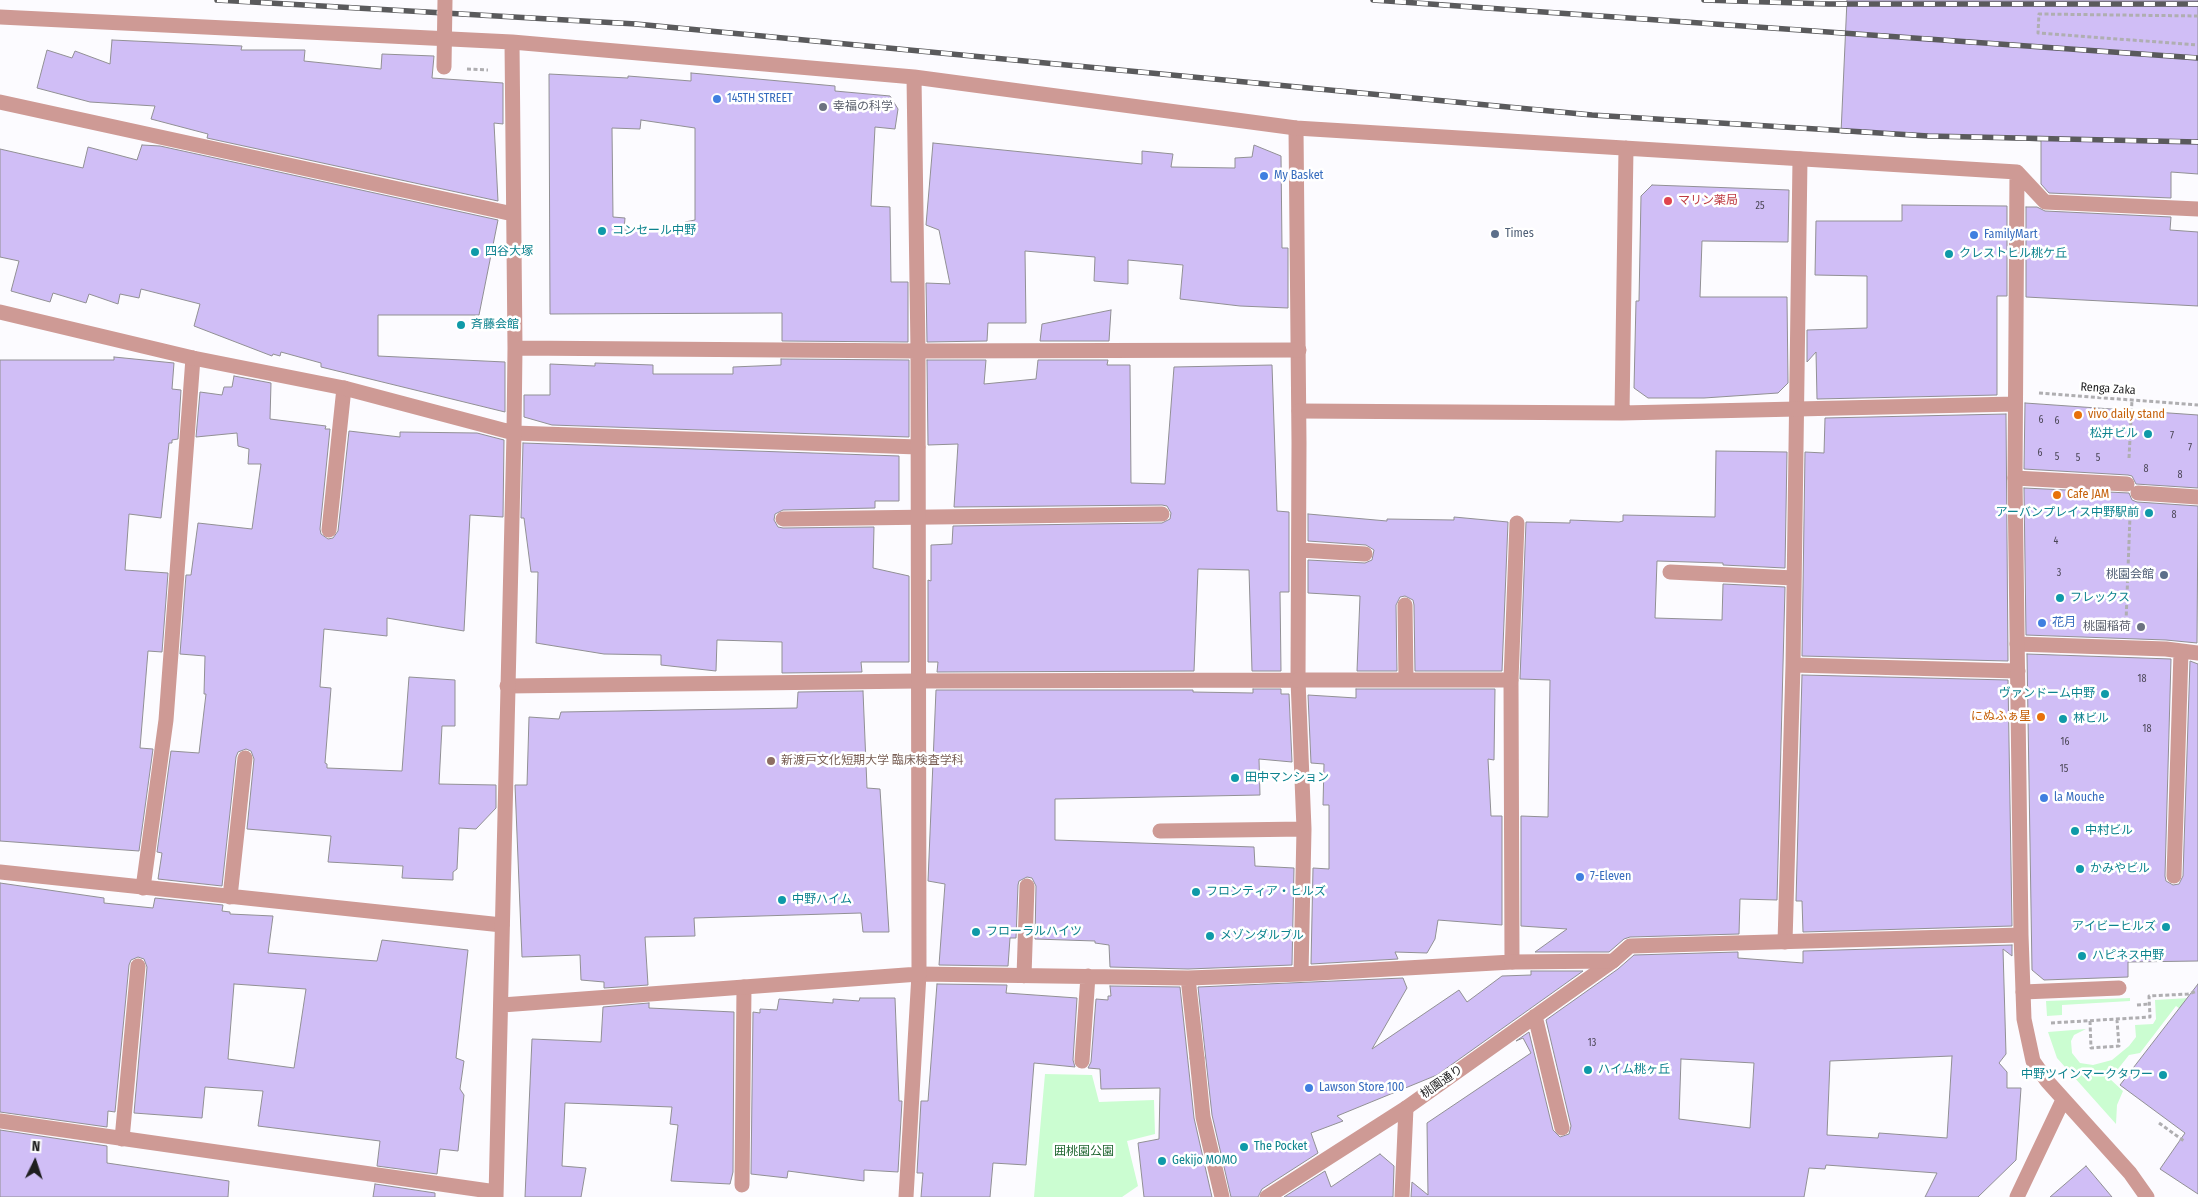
<!DOCTYPE html>
<meta charset="utf-8">
<style>
body{margin:0}
#map{position:relative;width:2198px;height:1197px;overflow:hidden;background:#fcfbff;font-family:"Fira Sans Condensed",sans-serif}
canvas{display:block}
.north{position:absolute;left:10px;top:1137px;width:50px;height:50px;-webkit-text-stroke:4px #fff;paint-order:stroke;rotate:4deg;font-size:14px;font-weight:700;line-height:20px;text-align:center;color:#1e1e1f}
.north::after{content:'';display:block;margin:auto;width:18px;height:22px;background:#1e1e1f;clip-path:polygon(50% 0,100% 100%,50% 72%,0 100%)}
</style>
<div id="map">
<canvas width="2198" height="1197"></canvas>
<div class="north">N</div>
</div>
<script>
const ctx = document.querySelector('canvas').getContext('2d');
ctx.lineJoin = 'round';
function fillPath(path, color) { ctx.fillStyle = color; ctx.fill(path, 'evenodd'); }
const poly = rows => new Path2D(rows.map(r => 'M' + r).join(''));
function stroke(path, color, width, dash) { ctx.strokeStyle = color; ctx.lineWidth = width; ctx.lineCap = dash ? 'butt' : 'round'; ctx.setLineDash(dash || []); ctx.stroke(path); }
function write(font, color, halo, rows, align = 'center') {
  ctx.font = font + ' "Fira Sans Condensed","Noto Sans JP",sans-serif'; ctx.lineWidth = 5; ctx.setLineDash([]); ctx.textBaseline = 'middle'; ctx.strokeStyle = halo; ctx.fillStyle = color; for (const [text, x, y, turn = 0] of rows) {
    ctx.save(); ctx.translate(x, y); ctx.rotate((+turn || 0) * Math.PI / 180); ctx.textAlign = isNaN(turn) ? turn : align; if (halo) ctx.strokeText(text, 0, 0); ctx.fillText(text, 0, 0); ctx.restore();
  }
}
fillPath(poly([
 [2130,998,2130,1001,2062,1005,2062,1015,2047,1016,2046,1001],
 [2189,998,2193,1018,2176,1006,2140,1053,2129,1055,2110,1079,2123,1091,2117,1105,2116,1124,2057,1058,2048,1032,2086,1029,2074,1035,2071,1041,2072,1053,2080,1063,2093,1065,2112,1060,2129,1046,2136,1037,2135,1025,2153,1024,2156,1019,2155,1000],
 [1045,1074,1092,1075,1099,1102,1154,1100,1155,1134,1127,1141,1138,1186,1122,1197,1034,1197]
]), '#cbfdd1');
const building = poly([
 [1847,0,2198,0,2198,174,2171,172,2171,198,2049,193,2041,184,2041,141,1841,133,1847,0],
 [112,40,242,46,241,50,305,50,304,61,381,69,382,54,434,56,432,78,503,83,503,124,494,123,498,201,207,138,208,134,151,119,155,106,90,102,37,88,47,50,72,58,75,51,110,64,112,40],
 [691,73,835,86,835,91,890,96,898,109,895,129,875,127,871,206,890,207,891,282,908,282,908,342,782,341,782,313,550,314,549,74,628,78,628,76,691,81,691,73],
 [641,120,695,128,695,220,685,222,683,232,624,230,625,218,613,217,612,128,640,129,641,120],
 [933,143,1142,164,1142,151,1173,154,1171,167,1235,168,1235,158,1252,157,1254,145,1281,156,1282,248,1288,248,1288,308,1240,306,1180,299,1183,265,1128,260,1128,284,1094,281,1095,257,1025,251,1026,323,988,323,987,341,927,342,926,283,950,284,939,230,926,225,933,143],
 [142,145,160,146,498,220,479,315,378,315,378,356,505,362,505,412,321,367,321,363,281,352,280,356,273,354,272,356,194,326,200,304,141,289,139,298,120,294,118,304,89,294,86,303,53,293,50,302,11,291,19,261,0,257,0,149,83,168,88,147,137,160,142,145],
 [1652,185,1789,190,1788,242,1702,241,1700,297,1787,297,1788,383,1778,393,1704,398,1648,398,1634,388,1636,301,1639,301,1641,196,1652,185],
 [1902,205,2007,206,2007,296,1997,296,1997,395,1817,399,1816,352,1807,362,1807,330,1867,328,1867,276,1815,275,1816,221,1902,221,1902,205],
 [2026,207,2037,207,2045,211,2171,217,2170,230,2198,232,2198,306,2026,297,2026,207],
 [1111,310,1109,341,1040,341,1042,324,1111,310],
 [114,357,174,363,172,389,181,390,178,439,172,440,172,443,169,443,161,518,129,514,125,570,168,573,162,652,148,651,140,748,153,749,139,851,0,841,0,360,114,360,114,357],
 [781,359,909,360,909,437,552,425,524,417,524,395,550,395,550,364,595,366,595,363,653,365,653,374,733,374,733,367,781,365,781,359],
 [927,360,986,360,984,384,1036,379,1038,360,1108,360,1107,365,1130,365,1131,483,1165,484,1174,367,1272,365,1277,511,1289,512,1289,592,1280,592,1281,671,1252,671,1249,570,1198,569,1194,671,937,672,938,662,928,662,928,580,931,581,931,545,952,544,953,526,1162,523,1170,519,1171,513,1167,506,1162,505,954,507,958,444,928,445,927,360],
 [234,376,271,383,270,419,326,426,325,429,330,429,320,529,321,534,328,539,333,538,338,531,349,431,400,437,400,432,477,433,504,440,503,517,470,515,464,631,387,618,387,636,324,629,320,687,331,688,325,763,327,764,327,768,402,771,409,677,455,680,455,726,442,726,439,784,496,785,496,808,476,829,459,828,457,869,453,872,453,880,402,878,403,866,328,862,331,836,247,829,254,759,251,751,246,749,238,752,236,757,222,886,158,879,162,853,157,852,171,751,199,753,206,694,204,694,205,656,180,654,186,575,191,575,198,523,252,529,261,464,248,464,249,449,238,446,237,433,196,437,200,392,222,395,224,387,232,387,234,376],
 [2025,403,2198,415,2198,488,2136,484,2132,476,2128,475,2024,469,2025,403],
 [2006,414,2008,661,1802,656,1805,452,1824,453,1825,418,2006,414],
 [523,443,899,456,899,501,875,501,875,508,783,510,775,514,774,520,778,527,783,528,874,527,873,568,909,576,909,662,861,662,862,672,782,673,782,642,717,640,716,671,661,665,661,655,604,654,536,643,538,572,531,572,524,518,521,518,523,443],
 [1716,451,1787,452,1785,568,1723,565,1723,563,1657,561,1655,618,1722,620,1723,584,1785,587,1777,900,1740,899,1739,934,1630,937,1624,939,1609,952,1535,952,1567,929,1521,926,1521,816,1548,817,1550,680,1520,679,1526,522,1570,523,1570,520,1619,522,1623,521,1623,515,1715,517,1716,451],
 [2024,488,2129,493,2132,500,2137,502,2198,506,2197,643,2166,640,2026,635,2024,488],
 [1308,514,1387,521,1387,519,1454,520,1454,517,1508,522,1502,671,1415,671,1414,605,1413,600,1405,596,1400,597,1396,605,1397,671,1357,671,1360,596,1308,593,1308,560,1365,563,1372,560,1374,550,1366,545,1308,541,1308,514],
 [2027,654,2171,659,2165,876,2166,881,2173,885,2179,884,2183,876,2190,661,2198,664,2198,961,2128,962,2128,977,2044,980,2032,970,2027,654],
 [1802,675,2008,680,2012,926,1803,932,1802,901,1796,901,1802,675],
 [1253,689,1281,689,1281,694,1289,694,1292,762,1259,759,1260,795,1055,799,1055,840,1254,847,1255,866,1294,868,1292,965,1188,969,1110,967,1109,945,1095,943,1095,941,1035,939,1036,886,1032,878,1027,877,1019,881,1018,885,1016,938,1010,938,1008,966,939,965,945,884,928,881,936,690,1193,690,1193,692,1253,693,1253,689],
 [1356,689,1495,689,1494,760,1488,759,1491,816,1502,816,1502,925,1438,920,1435,939,1427,953,1395,952,1398,959,1311,964,1313,868,1329,869,1329,805,1323,805,1324,764,1311,763,1308,695,1356,698,1356,689],
 [863,691,867,788,880,789,889,932,863,932,861,913,694,918,695,936,645,937,648,985,604,988,604,982,581,980,580,955,522,957,515,785,527,785,529,717,559,719,561,712,797,708,798,692,863,691],
 [0,883,104,898,104,903,153,908,155,898,223,905,222,911,230,912,230,914,273,916,268,953,377,961,382,940,468,950,456,1058,464,1061,460,1089,464,1095,458,1151,440,1149,437,1174,377,1166,380,1141,258,1126,263,1091,205,1087,202,1118,134,1113,147,967,144,959,138,957,131,960,129,965,115,1112,108,1111,107,1127,0,1112,0,883],
 [234,984,306,989,294,1068,228,1059,234,984],
 [2012,945,2012,956,2003,949,2006,1054,1999,1063,2007,1072,2007,1088,2021,1088,2016,1160,1978,1197,1925,1197,1937,1173,1826,1165,1825,1169,1809,1168,1804,1197,1411,1197,1412,1182,1428,1195,1427,1123,1531,1053,1523,1038,1516,1041,1529,1032,1553,1130,1560,1137,1569,1134,1571,1126,1546,1020,1618,969,1634,955,1738,952,1738,958,1803,963,1803,951,2012,945],
 [1952,1056,1947,1138,1879,1133,1878,1138,1827,1135,1830,1061,1952,1056],
 [1681,1059,1754,1063,1750,1128,1679,1119,1681,1059],
 [1531,971,1583,971,1437,1075,1337,1116,1343,1121,1311,1133,1318,1153,1262,1189,1258,1197,1231,1197,1212,1115,1198,987,1403,978,1407,988,1372,1049,1459,990,1467,1002,1502,976,1531,975,1531,971],
 [937,984,1007,985,1006,993,1077,998,1073,1060,1075,1067,1034,1063,1026,1165,993,1163,990,1197,921,1197,923,1173,917,1173,921,1101,928,1101,937,984],
 [2198,984,2198,1194,2160,1169,2185,1133,2120,1085,2198,984],
 [1110,986,1180,987,1194,1118,1212,1197,1144,1197,1138,1143,1159,1139,1160,1088,1101,1089,1100,1069,1088,1068,1091,1062,1096,999,1108,1000,1108,996,1111,996,1110,986],
 [860,998,895,998,899,1101,902,1101,898,1172,864,1170,864,1181,788,1171,787,1178,751,1174,753,1012,760,1013,760,1009,777,1010,779,999,833,1003,833,999,859,1001,860,998],
 [649,1003,649,1008,734,1012,733,1172,730,1184,671,1181,678,1125,670,1124,672,1107,565,1103,562,1166,586,1168,581,1197,525,1197,532,1039,601,1042,603,1007,649,1003],
 [0,1130,107,1146,107,1163,229,1181,228,1197,0,1197,0,1130],
 [1380,1154,1394,1166,1393,1197,1284,1197,1325,1171,1331,1187,1380,1154],
 [2086,1166,2112,1197,2050,1197,2086,1166],
 [375,1184,435,1193,435,1197,373,1197,375,1184]
]);
fillPath(building, '#d0bef6');
stroke(building, '#919094', 1);
stroke(poly([
 [2198,16,2039,14,2038,33,2198,45],
 [467,69,488,70],
 [2039,393,2198,405],
 [2129,458,2132,400],
 [2126,622,2130,516],
 [2137,1005,2149,1004],
 [2090,1021,2091,1048,2119,1046,2117,1020],
 [2051,1023,2150,1017,2149,996,2188,994,2198,991],
 [2159,1123,2184,1141]
]), '#afaeb1', 3, [4, 2.5]);
stroke(poly([
 [1296,128,1299,443,1298,680,1304,829,1301,974],
 [514,433,918,447],
 [2015,478,2127,484],
 [2138,493,2198,497],
 [783,519,1162,514],
 [329,530,344,388],
 [1300,550,1365,554],
 [1670,572,1794,578],
 [1405,605,1406,679],
 [2017,644,2166,649,2198,653],
 [1793,665,2018,671],
 [507,686,918,681,1298,680],
 [1160,831,1304,829],
 [0,872,502,925],
 [2174,876,2181,652],
 [143,888,166,720,193,358],
 [230,897,245,758],
 [1785,942,1793,665,1800,159],
 [1024,976,1027,886],
 [1188,978,1197,1058],
 [2023,992,2119,988],
 [1535,1016,1562,1128],
 [1082,1061,1088,976],
 [1406,1108,1613,961],
 [122,1139,138,966],
 [742,1185,744,987],
 [906,1197,919,974,1188,978,1301,974,1512,962,1511,680,1517,523]
]), '#ce9a95', 15);
stroke(poly([
 [0,17,512,42,914,77,1296,128,2017,172,2045,202,2198,209],
 [0,102,513,214],
 [2017,172,2015,478,2021,935,2024,1019,2033,1061,2047,1081,2130,1173,2147,1197],
 [0,312,193,358,344,388,514,433],
 [515,348,918,351,1299,350],
 [1299,411,1622,413,2015,404],
 [1622,413,1626,148],
 [1298,680,1511,680],
 [1512,962,1613,961,1630,946,2021,935],
 [502,1005,919,974,918,351,914,77],
 [1197,1058,1203,1117,1222,1197],
 [0,1121,496,1192],
 [496,1197,514,433,515,348,512,42],
 [1267,1197,1406,1108],
 [1402,1197,1406,1108],
 [2017,1197,2063,1100]
]), '#ce9a95', 15);
const rail = poly([
 [217,0,636,24,1592,115,1928,136,2198,142],
 [1373,0,2198,58],
 [1704,0,1829,4,2198,4]
]);
stroke(rail, '#5a5a5c', 5.5);
stroke(rail, '#fff', 4, [11]);
stroke(poly([
 [444,67,445,0]
]), '#ce9a95', 15);
for (const [x, y, r, color] of [
 [717,99,5,"#3f7fe0"],
 [823,107,5,"#6b7280"],
 [1264,176,5,"#3f7fe0"],
 [1668,201,5,"#e0444e"],
 [602,231,5,"#0f9aa8"],
 [1495,234,5,"#5c6f8a"],
 [1974,235,5,"#3f7fe0"],
 [475,252,5,"#0f9aa8"],
 [1949,254,5,"#0f9aa8"],
 [461,325,5,"#0f9aa8"],
 [2078,415,5,"#e8710a"],
 [2148,434,5,"#0f9aa8"],
 [2057,495,5,"#e8710a"],
 [2149,513,5,"#0f9aa8"],
 [2164,575,5,"#5c6f8a"],
 [2060,598,5,"#0f9aa8"],
 [2042,623,5,"#3f7fe0"],
 [2141,627,5,"#6b7280"],
 [2105,694,5,"#0f9aa8"],
 [2041,717,5,"#e8710a"],
 [2063,719,5,"#0f9aa8"],
 [771,761,5,"#8d6e63"],
 [1235,778,5,"#0f9aa8"],
 [2044,798,5,"#3f7fe0"],
 [2075,831,5,"#0f9aa8"],
 [2080,869,5,"#0f9aa8"],
 [1580,877,5,"#3f7fe0"],
 [1196,892,5,"#0f9aa8"],
 [782,900,5,"#0f9aa8"],
 [2166,927,5,"#0f9aa8"],
 [976,932,5,"#0f9aa8"],
 [1210,936,5,"#0f9aa8"],
 [2082,956,5,"#0f9aa8"],
 [1588,1070,5,"#0f9aa8"],
 [2163,1075,5,"#0f9aa8"],
 [1309,1088,5,"#3f7fe0"],
 [1244,1147,5,"#0f9aa8"],
 [1162,1161,5,"#0f9aa8"]
]) { const dot = new Path2D(); dot.arc(x, y, r, 0, 2 * Math.PI); ctx.fillStyle = color; ctx.fill(dot); stroke(dot, '#fff', 2); }
write('10px', '#4a4655', null, [
 ["25",1760,206],
 ["6",2041,420],
 ["6",2057,421],
 ["7",2172,436],
 ["7",2190,448],
 ["6",2040,453],
 ["5",2057,457],
 ["5",2078,458],
 ["5",2098,458],
 ["8",2146,469],
 ["8",2180,475],
 ["8",2174,515],
 ["4",2056,541],
 ["3",2059,573],
 ["18",2142,679],
 ["18",2147,729],
 ["16",2065,742],
 ["15",2064,769],
 ["13",1592,1043]
]);
write('12px', '#366cbe', '#fff', [
 ["145TH STREET",727,99],
 ["My Basket",1274,176],
 ["FamilyMart",1984,235],
 ["花月",2052,623],
 ["la Mouche",2054,798],
 ["7-Eleven",1590,877],
 ["Lawson Store 100",1319,1088]
], 'left');
write('12px', '#5b616d', '#fff', [
 ["幸福の科学",833,107],
 ["桃園稲荷",2131,627,"right"]
], 'left');
write('12px', '#be3a42', '#fff', [
 ["マリン薬局",1678,201]
], 'left');
write('12px', '#0d838f', '#fff', [
 ["コンセール中野",612,231],
 ["四谷大塚",485,252],
 ["クレストヒル桃ケ丘",1959,254],
 ["斉藤会館",471,325],
 ["松井ビル",2138,434,"right"],
 ["アーバンプレイス中野駅前",2139,513,"right"],
 ["フレックス",2070,598],
 ["ヴァンドーム中野",2095,694,"right"],
 ["林ビル",2073,719],
 ["田中マンション",1245,778],
 ["中村ビル",2085,831],
 ["かみやビル",2090,869],
 ["フロンティア・ヒルズ",1206,892],
 ["中野ハイム",792,900],
 ["アイビーヒルズ",2156,927,"right"],
 ["フローラルハイツ",986,932],
 ["メゾンダルブル",1220,936],
 ["ハピネス中野",2092,956],
 ["ハイム桃ヶ丘",1598,1070],
 ["中野ツインマークタワー",2153,1075,"right"],
 ["The Pocket",1254,1147],
 ["Gekijo MOMO",1172,1161]
], 'left');
write('12px', '#4e5e75', '#fff', [
 ["Times",1505,234],
 ["桃園会館",2154,575,"right"]
], 'left');
write('12px', '#1e1e1f', '#fff', [
 ["Renga Zaka",2108,389,4],
 ["桃園通り",1442,1082,-35]
]);
write('12px', '#c56008', '#fff', [
 ["vivo daily stand",2088,415],
 ["Cafe JAM",2067,495],
 ["にぬふぁ星",2031,717,"right"]
], 'left');
write('12px', '#785e54', '#fff', [
 ["新渡戸文化短期大学 臨床検査学科",781,761]
], 'left');
write('12px', '#1e652f', '#fff', [
 ["囲桃園公園",1084,1152]
]);
</script>
